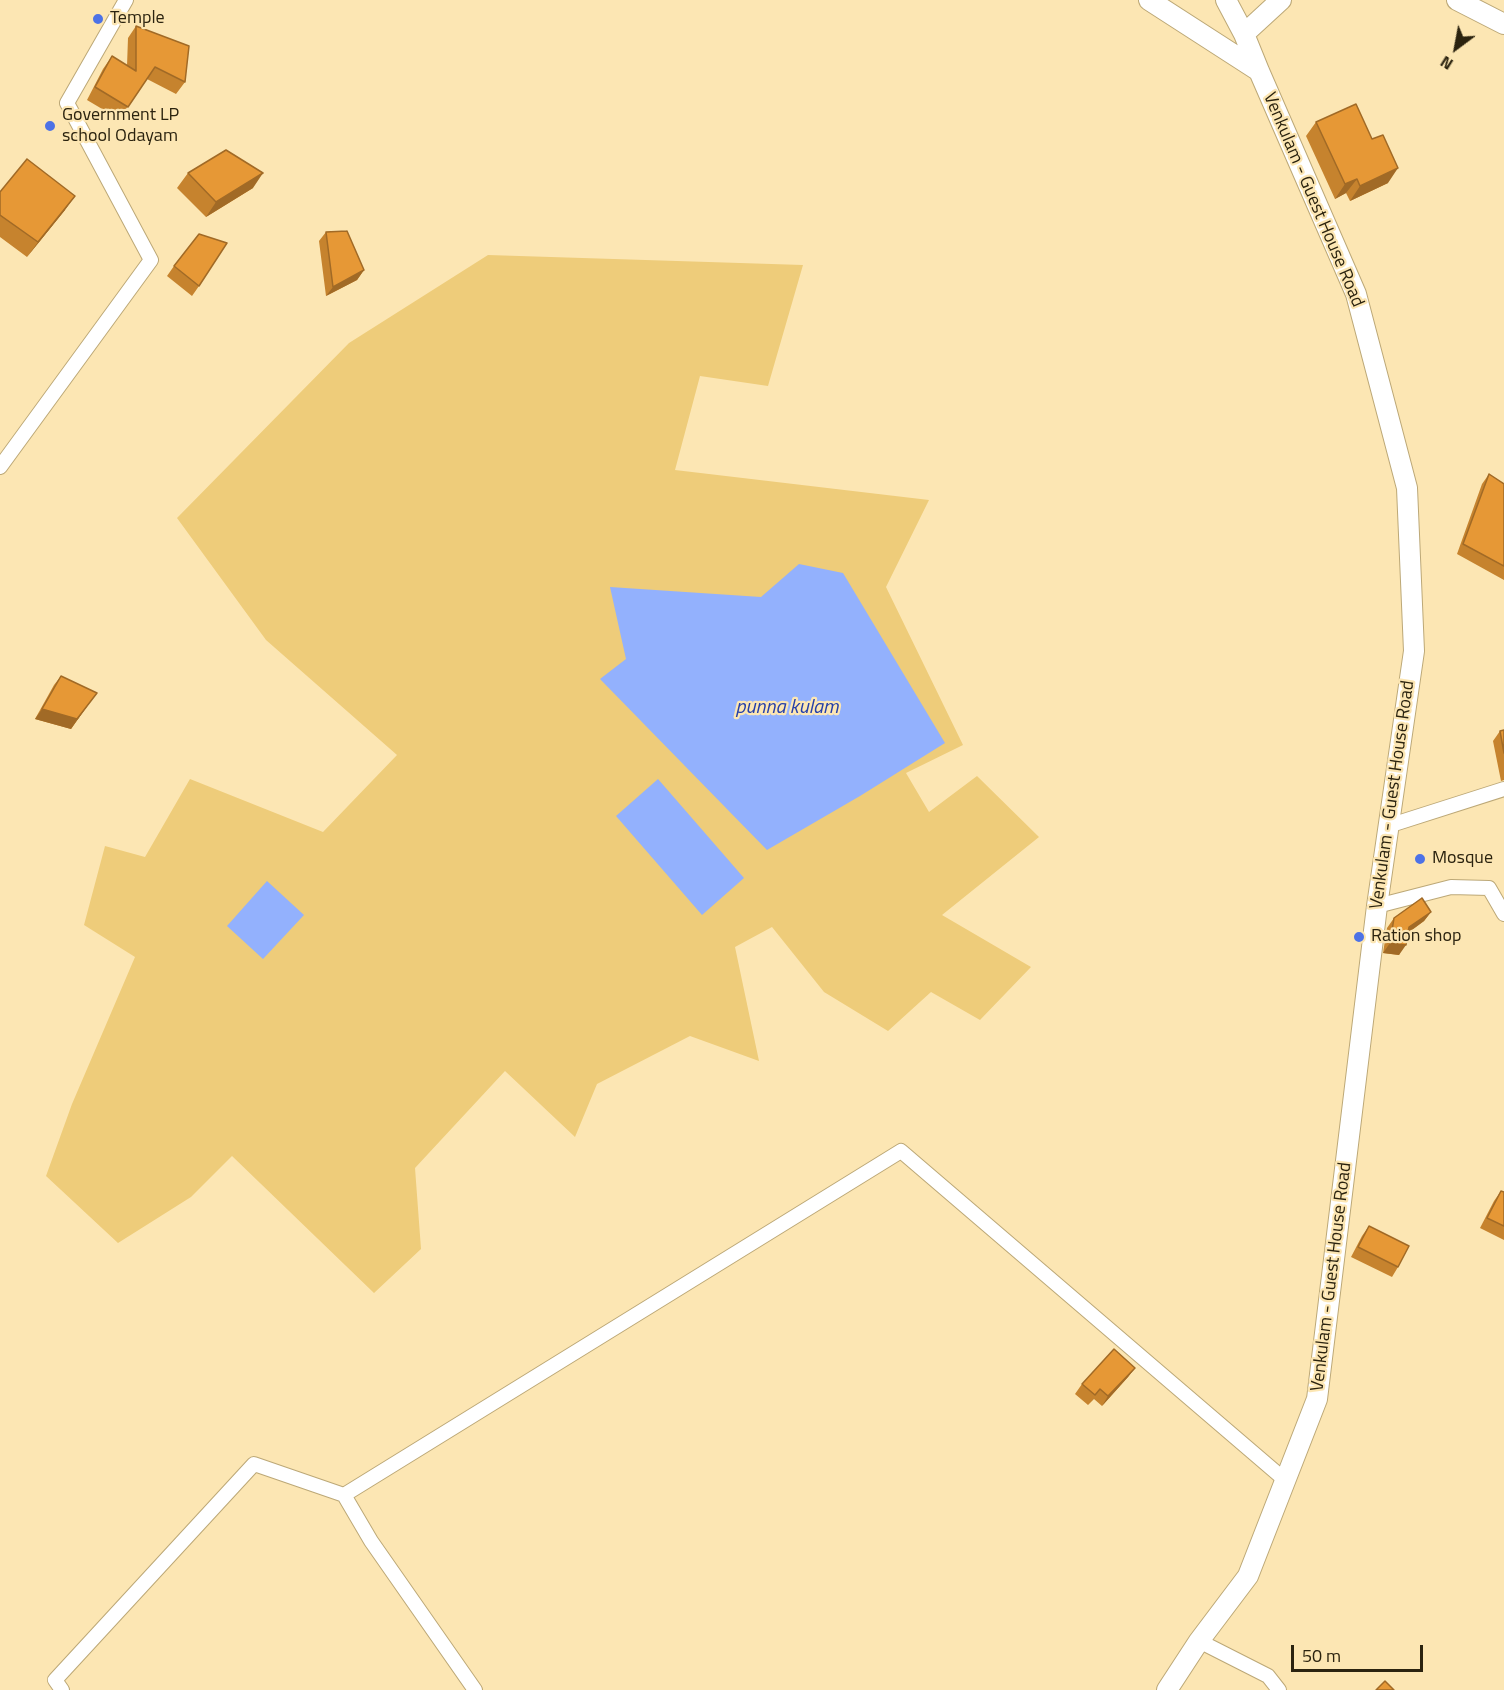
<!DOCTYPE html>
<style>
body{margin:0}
#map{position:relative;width:1504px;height:1690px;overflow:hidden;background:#fce6b3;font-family:"Titillium Web",sans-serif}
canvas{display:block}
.north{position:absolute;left:1426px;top:18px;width:60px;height:60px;-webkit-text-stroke:4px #fce6b3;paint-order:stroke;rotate:212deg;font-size:16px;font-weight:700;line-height:24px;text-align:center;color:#2b230f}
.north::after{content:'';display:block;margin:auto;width:21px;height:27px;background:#2b230f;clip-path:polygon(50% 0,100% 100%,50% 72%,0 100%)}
.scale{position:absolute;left:1291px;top:1645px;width:132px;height:27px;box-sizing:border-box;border:3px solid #2b230f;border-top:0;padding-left:8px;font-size:18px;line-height:21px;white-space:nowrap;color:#2b230f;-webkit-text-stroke:4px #fce6b3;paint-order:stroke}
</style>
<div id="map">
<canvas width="1504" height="1690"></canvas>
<div class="north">N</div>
<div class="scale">50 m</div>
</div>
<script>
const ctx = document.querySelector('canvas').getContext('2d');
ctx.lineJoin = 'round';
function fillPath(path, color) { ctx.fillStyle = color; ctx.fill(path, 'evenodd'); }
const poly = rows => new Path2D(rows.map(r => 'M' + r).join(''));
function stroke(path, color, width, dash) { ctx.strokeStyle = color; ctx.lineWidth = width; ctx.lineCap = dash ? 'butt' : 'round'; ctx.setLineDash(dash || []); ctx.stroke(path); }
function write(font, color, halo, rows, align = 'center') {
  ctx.font = font + ' "Titillium Web",sans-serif'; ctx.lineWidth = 4.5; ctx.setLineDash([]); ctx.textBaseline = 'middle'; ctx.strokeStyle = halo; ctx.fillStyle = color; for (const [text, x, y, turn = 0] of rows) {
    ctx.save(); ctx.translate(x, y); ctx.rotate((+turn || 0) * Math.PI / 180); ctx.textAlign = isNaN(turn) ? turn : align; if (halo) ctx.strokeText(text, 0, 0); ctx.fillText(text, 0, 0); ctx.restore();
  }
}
fillPath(poly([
 [488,255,803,265,768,386,700,376,675,470,929,500,886,587,963,745,906,773,929,812,977,776,1039,837,942,915,1031,967,980,1020,931,992,888,1031,824,992,772,927,735,947,759,1061,690,1036,597,1084,575,1137,505,1071,415,1168,421,1249,374,1293,232,1156,191,1197,118,1243,46,1176,72,1104,135,957,84,925,105,846,145,857,190,779,323,832,397,755,266,640,177,518,349,343]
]), '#eecc7a');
fillPath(poly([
 [799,564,843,573,945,743,860,796,767,850,600,679,626,659,610,587,761,597],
 [658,779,744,878,702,915,616,816],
 [267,881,304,915,263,959,227,926]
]), '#93b1fd');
const minor = poly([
 [0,467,151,260,67,103,126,0],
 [1388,826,1504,789],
 [1377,906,1451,887,1489,888,1504,914],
 [344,1495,371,1541,475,1690],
 [1199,1641,1268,1676,1279,1690],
 [62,1690,55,1680,254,1464,344,1495,901,1151,1285,1480]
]);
const secondary = poly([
 [1149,0,1259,71],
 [1457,0,1504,24],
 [1244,34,1281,0],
 [1167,1690,1199,1641,1248,1576,1317,1399,1377,906,1414,651,1407,488,1356,294,1259,71,1244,34,1226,0]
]);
stroke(minor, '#bca877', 16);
stroke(secondary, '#bca877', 22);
stroke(minor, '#fff', 14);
stroke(secondary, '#fff', 20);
fillPath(poly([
 [136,26,185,82,176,94,147,79,119,119,87,100,103,69,112,56,127,66,128,38],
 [1316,122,1372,139,1388,183,1350,201,1346,193,1335,199,1306,136],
 [188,173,253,188,206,217,177,188],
 [0,192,65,210,27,257,0,237],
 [326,232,364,270,357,280,326,296,319,241],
 [174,266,199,286,192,296,167,276],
 [1489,474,1504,484,1504,580,1457,554,1482,484],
 [61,676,90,702,71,729,35,719,54,685],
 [1504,730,1504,780,1501,781,1493,741,1500,731],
 [1431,912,1424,921,1408,933,1399,955,1383,953,1387,928,1394,918],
 [1501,1191,1504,1192,1504,1240,1480,1228,1494,1201],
 [1369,1226,1398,1267,1392,1277,1351,1257,1362,1236],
 [1135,1368,1128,1377,1102,1406,1094,1399,1088,1405,1075,1394,1082,1384]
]), '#c6832e');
fillPath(poly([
 [1398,168,1388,183,1350,201,1360,186],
 [263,173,253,188,206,217,216,202],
 [1357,179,1346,193,1335,199,1345,184],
 [75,196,65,210,27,257,38,242],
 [364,270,357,280,326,296,333,287],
 [90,702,71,729,35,719,42,709],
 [1431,912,1424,921,1402,937,1409,927],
 [1390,943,1406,945,1399,955,1383,953],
 [1135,1368,1128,1377,1102,1406,1108,1396]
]), '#a16a26');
const building = poly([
 [136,26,189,46,185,82,155,67,128,107,95,87,112,56,136,71,136,26],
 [1356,104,1372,139,1383,135,1398,168,1360,186,1357,179,1345,184,1316,122,1356,104],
 [226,150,263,173,216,202,188,173,226,150],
 [27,159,75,196,38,242,0,215,0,192,27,159],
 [347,231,364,270,333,287,326,232,347,231],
 [199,234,227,243,199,286,174,266,199,234],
 [1489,474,1504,484,1504,566,1463,544,1489,474],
 [61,676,97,693,77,719,42,709,61,676],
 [1504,730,1504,753,1500,731,1504,730],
 [1422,898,1431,912,1409,927,1406,945,1390,943,1394,918,1422,898],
 [1501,1191,1504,1192,1504,1226,1487,1218,1501,1191],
 [1369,1226,1409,1246,1398,1267,1358,1247,1369,1226],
 [1114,1349,1135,1368,1108,1396,1100,1389,1095,1395,1082,1384,1114,1349],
 [1385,1681,1394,1690,1376,1690,1385,1681]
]);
fillPath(building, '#e69836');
stroke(building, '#a16a26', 1.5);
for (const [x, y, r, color] of [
 [98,19,6,"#4d72e6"],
 [50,126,6,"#4d72e6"],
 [1420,859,6,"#4d72e6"],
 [1359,937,6,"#4d72e6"]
]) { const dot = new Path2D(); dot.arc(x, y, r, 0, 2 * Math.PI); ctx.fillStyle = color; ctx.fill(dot); stroke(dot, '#fce6b3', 2); }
write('18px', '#2b230f', '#fce6b3', [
 ["Temple",110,19],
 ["Government LP",62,116],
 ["school Odayam",62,137],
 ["Mosque",1432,859],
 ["Ration shop",1371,937]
], 'left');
write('18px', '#2b230f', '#fce6b3', [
 ["Venkulam - Guest House Road",1313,200,67],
 ["Venkulam - Guest House Road",1393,795,-82],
 ["Venkulam - Guest House Road",1332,1277,-83]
]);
write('italic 20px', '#243fa9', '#fce6b3', [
 ["punna kulam",787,708]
]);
</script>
